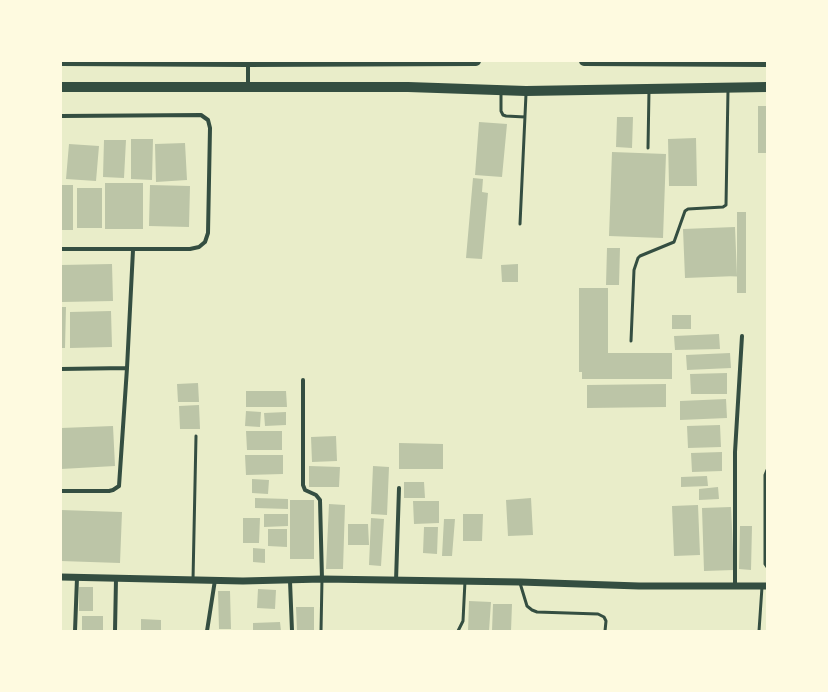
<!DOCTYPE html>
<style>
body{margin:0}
#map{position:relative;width:828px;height:692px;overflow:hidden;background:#e9edc9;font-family:"Fira Sans Condensed",sans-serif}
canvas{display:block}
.frame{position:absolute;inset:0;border:62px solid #fefae0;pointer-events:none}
</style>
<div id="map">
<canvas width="828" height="692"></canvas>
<div class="frame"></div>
</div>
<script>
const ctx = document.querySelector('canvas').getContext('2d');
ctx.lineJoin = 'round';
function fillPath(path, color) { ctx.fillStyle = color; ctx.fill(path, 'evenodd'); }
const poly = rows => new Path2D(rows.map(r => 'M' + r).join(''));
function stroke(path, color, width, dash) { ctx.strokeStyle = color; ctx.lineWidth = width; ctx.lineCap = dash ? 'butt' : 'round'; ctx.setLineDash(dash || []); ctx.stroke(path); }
fillPath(poly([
 [758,106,767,106,767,153,758,153],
 [617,117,633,117,632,148,616,147],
 [479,122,507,124,502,177,475,175],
 [696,138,697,186,669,186,668,139],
 [131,139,153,139,152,180,131,179],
 [104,140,126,140,124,178,103,177],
 [185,143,187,180,156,182,155,144],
 [69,144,99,146,96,181,66,179],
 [612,152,666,154,663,238,609,236],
 [473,178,483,179,482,192,488,193,482,259,466,258],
 [105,183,143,183,143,229,105,229],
 [61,185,73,185,73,230,61,230],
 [150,185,190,186,189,227,149,226],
 [77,188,102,188,102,228,77,228],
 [737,212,746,212,746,293,737,293],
 [735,227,737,276,685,278,683,229],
 [607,248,620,248,619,285,606,285],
 [112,264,113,301,62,302,61,265],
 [518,264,518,282,502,282,501,265],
 [579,288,608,288,608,353,672,353,672,379,582,379,582,372,579,372],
 [61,307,66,307,65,348,61,348],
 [111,311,112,347,70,348,70,312],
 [672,315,691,315,691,329,672,329],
 [719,334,720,349,675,350,674,336],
 [730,353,731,368,687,370,686,355],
 [727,373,727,394,691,394,690,374],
 [198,383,199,402,178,402,177,384],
 [666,384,666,407,587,408,587,385],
 [246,391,286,391,287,407,246,407],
 [726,399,727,418,680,420,680,401],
 [199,405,200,429,180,429,179,406],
 [246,411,261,412,260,427,245,426],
 [286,412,286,425,265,426,264,413],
 [720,425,721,447,688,448,687,426],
 [113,426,115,466,61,469,61,428],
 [246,431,282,431,282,450,247,450],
 [336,436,337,461,312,462,311,437],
 [399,443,443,444,443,469,399,469],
 [722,452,722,471,692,472,691,453],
 [245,455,283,455,283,474,246,475],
 [309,466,340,467,339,487,309,487],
 [373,466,389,467,387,515,371,514],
 [707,476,708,486,681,487,681,477],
 [252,479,269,480,268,494,252,493],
 [404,482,424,482,425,498,404,498],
 [718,487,719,499,699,500,699,489],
 [255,498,288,499,288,509,255,508],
 [531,498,533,535,508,536,506,500],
 [290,500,314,500,314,559,290,559],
 [413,501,439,501,439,523,414,524],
 [329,504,345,505,343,569,326,569],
 [698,505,700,555,674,556,672,506],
 [731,507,734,570,704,571,702,508],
 [61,510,122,512,120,563,61,561],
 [264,514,288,514,288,526,264,527],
 [463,514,483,514,482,541,463,541],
 [243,518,260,518,259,543,243,543],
 [371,518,384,519,381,566,369,565],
 [444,519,455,519,452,556,442,556],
 [348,524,368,524,369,545,348,545],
 [740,526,752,526,751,570,739,569],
 [424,527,438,527,437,554,423,553],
 [268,529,287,529,287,547,268,546],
 [253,548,265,549,265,563,253,562],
 [79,587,93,587,93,611,79,611],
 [258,589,276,590,275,609,257,608],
 [218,591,230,591,231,629,219,629],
 [469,601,491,602,489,631,468,631],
 [493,604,512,604,511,631,492,631],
 [296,607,314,607,314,631,297,631],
 [82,616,103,616,103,631,82,631],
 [141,619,161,620,161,631,141,631],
 [280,622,281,631,253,631,253,623]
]), '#bcc5a7');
stroke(poly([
 [501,91,501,111,503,115,506,116,525,117],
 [648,148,649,90],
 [520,224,526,94],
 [631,341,634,270,638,258,640,256,674,242,685,211,688,209,723,207,726,205,728,90],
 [767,470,765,475,765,564,767,567],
 [193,580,196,436],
 [520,583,527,606,532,610,537,612,598,614,604,617,606,621,605,631],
 [321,631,322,579],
 [458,631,463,621,465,581],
 [759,631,762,587]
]), '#344e41', 3);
stroke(poly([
 [248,61,248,87],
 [61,116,201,115,208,120,210,128,208,233,205,242,199,247,190,249,61,249],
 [127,368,133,250],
 [61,369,127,368,119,486,113,490,109,491,61,491],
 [303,380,303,485,305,490,316,495,320,500,322,579],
 [290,581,292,631],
 [396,581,399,488],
 [735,586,735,452,742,336],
 [75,631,77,578],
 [115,631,116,579],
 [207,631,215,580]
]), '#344e41', 4);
stroke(poly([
 [61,577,243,581,322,579,520,582,639,586,767,586]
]), '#344e41', 7);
stroke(poly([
 [61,61,248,62,476,61],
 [584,61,767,62],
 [61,87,408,87,526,91,767,87]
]), '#344e41', 10);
</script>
